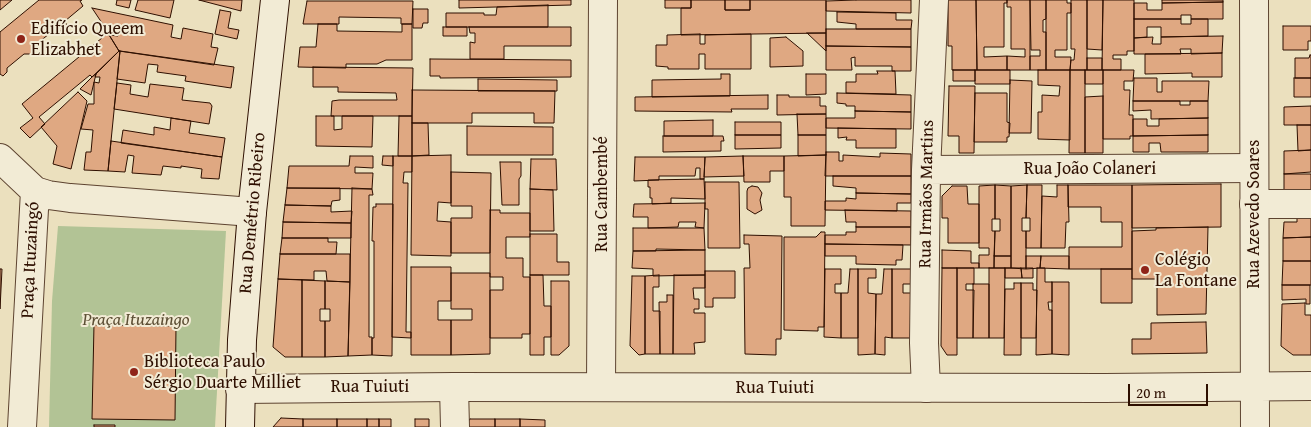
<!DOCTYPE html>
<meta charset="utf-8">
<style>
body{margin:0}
#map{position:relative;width:1311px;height:427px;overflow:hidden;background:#ebe0be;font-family:"Gentium Book Plus",serif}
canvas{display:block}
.scale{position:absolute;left:1128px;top:384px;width:80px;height:22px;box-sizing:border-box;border:2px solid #2e0f00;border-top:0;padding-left:6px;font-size:15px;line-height:18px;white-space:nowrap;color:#2e0f00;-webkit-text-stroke:4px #f2ebd5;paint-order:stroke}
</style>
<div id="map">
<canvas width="1311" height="427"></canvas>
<div class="scale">20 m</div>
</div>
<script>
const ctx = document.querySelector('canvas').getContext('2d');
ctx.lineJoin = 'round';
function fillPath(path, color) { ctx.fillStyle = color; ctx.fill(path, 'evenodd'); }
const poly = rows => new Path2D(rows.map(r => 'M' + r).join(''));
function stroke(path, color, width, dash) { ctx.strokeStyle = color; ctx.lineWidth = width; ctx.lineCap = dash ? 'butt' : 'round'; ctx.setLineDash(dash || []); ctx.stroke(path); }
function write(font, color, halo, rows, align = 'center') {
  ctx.font = font + ' "Gentium Book Plus",serif'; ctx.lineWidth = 4; ctx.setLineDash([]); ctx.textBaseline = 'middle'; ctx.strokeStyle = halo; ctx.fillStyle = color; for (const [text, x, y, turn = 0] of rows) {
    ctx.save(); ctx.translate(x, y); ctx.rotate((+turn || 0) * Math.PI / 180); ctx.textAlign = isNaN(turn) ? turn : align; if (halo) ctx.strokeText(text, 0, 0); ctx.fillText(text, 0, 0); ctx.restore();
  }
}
fillPath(poly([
 [58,226,226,231,215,427,49,427,52,301]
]), '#b2c395');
const building = poly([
 [0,0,12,0,0,10,0,0],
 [39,0,82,0,80,1,83,6,65,21,67,26,61,31,54,30,34,46,37,50,31,54,24,54,7,68,7,72,3,76,0,74,0,32,39,0],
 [117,0,131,0,129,8,116,5,117,0],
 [138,0,174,0,170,18,135,10,138,0],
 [199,0,242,0,241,11,199,0],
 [459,0,571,0,571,5,459,8,459,0],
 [665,0,691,0,691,8,665,8,665,0],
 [691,0,725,0,725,10,750,10,750,0,826,0,826,33,681,35,681,8,691,8,691,0],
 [725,0,750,0,750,10,725,10,725,0],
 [856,0,911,0,911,13,826,11,826,1,856,0],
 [948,0,976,0,977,70,952,70,952,46,948,46,948,0],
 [976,0,1007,0,1007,3,1004,3,1004,47,984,47,984,57,1007,56,1007,70,977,70,976,0],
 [1007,0,1030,0,1030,70,1007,70,1007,56,1025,57,1025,49,1011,49,1011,7,1007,7,1007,0],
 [1030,0,1046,0,1046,19,1043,20,1043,32,1046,32,1046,70,1030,70,1030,56,1040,56,1040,50,1031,50,1030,0],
 [1046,0,1067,0,1067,3,1071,3,1071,13,1067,13,1067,50,1055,50,1055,57,1071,57,1070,70,1046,70,1046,0],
 [1071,0,1087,0,1087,70,1070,70,1071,60,1074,60,1075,49,1071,49,1071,0],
 [1087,0,1103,0,1102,50,1087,49,1087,0],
 [1103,0,1134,0,1134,51,1127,51,1127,55,1113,55,1113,59,1121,59,1121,70,1102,70,1103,0],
 [1162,0,1223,0,1223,2,1162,3,1162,0],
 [307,1,413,1,412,24,401,24,401,18,339,17,339,24,303,24,307,1],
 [1223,2,1223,19,1191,19,1191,15,1181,15,1181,19,1134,19,1134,3,1147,3,1147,10,1162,10,1162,3,1223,2],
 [548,5,548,27,446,27,446,13,484,13,484,15,496,15,497,7,548,5],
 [92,8,173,25,171,37,181,39,183,28,213,34,211,47,218,48,214,65,119,51,109,35,118,36,118,33,136,35,137,33,104,26,92,8],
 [413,9,428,9,428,23,423,23,422,28,413,28,413,9],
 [220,10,231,12,228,28,239,30,237,39,215,34,220,10],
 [837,12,896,13,896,20,912,20,911,29,856,29,856,24,837,22,837,12],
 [1134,19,1181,19,1181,24,1191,24,1191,19,1208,19,1208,36,1161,37,1161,27,1147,27,1147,37,1134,38,1134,19],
 [318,24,337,24,337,31,402,32,402,24,412,24,412,60,386,60,377,64,346,64,346,68,298,67,300,47,316,47,318,24],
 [1283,26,1311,26,1311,41,1308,41,1308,50,1283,50,1283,26],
 [443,27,467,27,467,36,443,36,443,27],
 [469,27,571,27,571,46,504,46,504,59,470,59,470,42,475,43,475,33,470,33,469,27],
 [826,29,911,29,911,47,826,46,826,29],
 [108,33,119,51,92,77,90,75,39,117,45,124,30,138,20,128,33,118,22,104,108,33],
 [807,33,826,33,826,51,807,33],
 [700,34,700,44,705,44,705,35,751,34,751,69,705,69,705,54,699,54,699,69,668,69,668,67,656,66,656,45,667,45,667,35,700,34],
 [1223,36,1222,53,1191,54,1191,49,1180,49,1181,54,1134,54,1134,38,1153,37,1152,44,1161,44,1161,37,1223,36],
 [786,37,803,51,803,66,770,67,770,38,786,37],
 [826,46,911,47,911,71,892,71,892,66,855,66,855,57,851,58,852,70,826,70,826,46],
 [119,51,120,51,108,171,84,170,86,152,91,152,93,130,81,129,88,104,94,104,94,82,99,83,100,77,95,77,96,74,119,51],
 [120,51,234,67,231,88,185,81,186,76,157,72,158,65,148,64,145,83,117,79,120,51],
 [1222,53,1222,77,1192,77,1192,73,1145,74,1145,54,1222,53],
 [1310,55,1311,55,1311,78,1295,78,1295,58,1309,58,1310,55],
 [1087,58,1102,58,1102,70,1087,70,1087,58],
 [430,59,571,60,571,77,440,78,440,76,430,76,430,59],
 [313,67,413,68,412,116,331,116,332,101,339,100,397,100,396,93,338,92,338,87,313,87,313,67],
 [953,70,975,70,975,81,953,81,953,70],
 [975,70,1010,70,1010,84,975,84,975,70],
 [1038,70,1070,70,1070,140,1038,139,1038,112,1042,112,1042,95,1059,96,1060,86,1038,85,1038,70],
 [1070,70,1085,70,1085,153,1069,153,1070,70],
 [1085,70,1103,70,1103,84,1085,84,1085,70],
 [1103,70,1134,70,1133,81,1124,81,1124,90,1130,90,1129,115,1133,115,1133,136,1130,136,1130,139,1103,139,1103,70],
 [877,71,895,71,896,94,846,93,846,82,856,82,856,74,878,74,877,71],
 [96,74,91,95,80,89,92,77,96,74],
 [721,74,730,74,730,96,652,97,652,80,721,79,721,74],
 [806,74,826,74,826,94,806,95,806,74],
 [1134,78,1157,78,1157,92,1162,92,1162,81,1209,81,1208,101,1133,101,1134,78],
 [1294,78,1311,78,1311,97,1294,97,1294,78],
 [478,79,557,80,557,91,478,91,478,79],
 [1010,80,1032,81,1031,133,1009,133,1010,80],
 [117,83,131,85,130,94,148,97,150,84,184,88,182,100,210,103,212,106,209,124,114,109,117,83],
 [949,86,975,86,974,153,959,153,959,136,948,136,949,86],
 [412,90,555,91,554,123,534,123,534,113,472,113,472,123,412,123,412,90],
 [78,92,87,101,71,169,53,164,57,146,41,127,78,92],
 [837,93,911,95,911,112,855,111,855,106,846,106,846,104,837,103,837,93],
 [975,93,1007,93,1007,122,1010,123,1009,137,1007,137,1007,142,974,142,975,93],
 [768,95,768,109,731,109,732,112,635,111,635,97,768,95],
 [777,95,789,95,789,97,820,97,820,106,826,106,826,114,777,115,777,95],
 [1103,96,1103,153,1085,153,1085,97,1103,96],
 [1133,101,1180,101,1180,105,1190,105,1190,101,1208,101,1208,118,1151,119,1151,110,1133,111,1133,101],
 [1311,106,1311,125,1284,125,1284,107,1311,106],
 [855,111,911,112,911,129,826,128,826,118,855,118,855,111],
 [797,114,826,114,826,135,798,135,797,114],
 [316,116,334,116,334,130,342,129,342,116,373,116,372,147,316,146,316,116],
 [399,116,412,116,412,156,398,156,399,116],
 [171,118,191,121,189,133,225,138,222,157,121,143,123,130,154,135,154,127,170,130,171,118],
 [1208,118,1208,135,1133,136,1133,119,1147,119,1147,126,1159,126,1159,119,1208,118],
 [713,120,713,136,664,136,664,121,713,120],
 [735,122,781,122,781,135,735,135,735,122],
 [412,123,428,123,429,155,412,156,412,123],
 [1297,125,1311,125,1311,150,1298,151,1297,125],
 [467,126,553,127,553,155,467,155,467,126],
 [838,128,896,129,896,148,856,148,856,140,846,140,847,137,838,138,838,128],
 [735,135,781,135,781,148,735,149,735,135],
 [798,135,826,135,826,155,798,156,798,135],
 [1208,135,1208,152,1161,152,1160,143,1149,143,1149,152,1133,152,1133,136,1208,135],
 [663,136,723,136,724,141,721,141,721,151,663,152,663,136],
 [111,141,222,157,219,179,201,178,202,169,181,166,181,168,163,166,161,175,132,173,134,156,128,155,125,172,108,171,111,141],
 [1311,150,1311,172,1284,174,1284,151,1311,150],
 [826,152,839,152,839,161,843,161,843,155,880,157,880,153,911,154,911,176,825,176,826,152],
 [451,155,451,203,438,202,437,221,451,222,451,256,411,255,412,156,451,155],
 [826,155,825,226,791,226,791,197,784,197,784,156,826,155],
 [350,156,373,156,373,168,355,167,355,173,373,173,372,189,287,188,289,166,349,166,350,156],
 [383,156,393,156,393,166,382,165,383,156],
 [393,156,412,156,412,172,404,172,403,183,408,183,406,332,411,332,411,338,392,337,393,156],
 [743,156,784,156,784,171,770,171,770,182,744,182,743,156],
 [743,156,744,176,704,177,705,157,743,156],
 [635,157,705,157,704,179,700,179,700,168,696,168,695,176,659,176,659,180,634,181,635,157],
 [531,159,556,159,557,190,530,189,531,159],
 [500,162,521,162,521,176,519,179,519,205,502,205,500,162],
 [451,172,491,173,490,253,451,253,451,218,472,218,472,206,451,206,451,172],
 [1284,174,1311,174,1311,196,1284,197,1284,174],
 [833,176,911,176,911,194,856,193,856,188,833,186,833,176],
 [704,179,705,199,671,198,671,203,652,204,652,198,650,198,650,187,648,187,648,180,704,179],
 [705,182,739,182,740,248,708,248,708,209,705,209,705,182],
 [1221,184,1221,227,1132,228,1132,185,1221,184],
 [995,185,1011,186,1011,256,994,256,995,231,1000,231,1000,219,995,219,995,185],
 [995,185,995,219,992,219,992,231,995,231,994,268,979,268,979,255,989,255,989,248,979,248,979,186,995,185],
 [1027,185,1042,185,1041,248,1026,248,1026,231,1030,231,1030,218,1026,218,1027,185],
 [1027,185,1026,218,1022,218,1022,231,1026,231,1026,269,1011,268,1011,186,1027,185],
 [1057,185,1068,185,1069,222,1066,222,1065,248,1041,248,1042,196,1057,197,1057,185],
 [1068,185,1132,185,1132,269,1069,269,1069,247,1122,247,1122,222,1101,222,1101,207,1068,207,1068,185],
 [752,186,758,187,762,193,760,200,762,210,755,214,747,209,747,191,748,188,752,186],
 [952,186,967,186,968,204,979,204,979,243,948,243,948,218,942,218,942,196,952,186],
 [287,188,340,188,340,200,332,201,331,206,285,205,287,188],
 [352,188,372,189,373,195,369,195,369,337,372,337,372,355,348,356,352,188],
 [530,189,553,190,554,231,530,231,530,189],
 [856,193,911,194,911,203,897,203,897,211,825,210,825,201,846,201,846,198,856,199,856,193],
 [705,203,704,228,695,227,696,222,679,222,678,227,648,228,648,217,633,217,634,204,705,203],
 [376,204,393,204,392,356,372,355,372,338,374,338,374,241,372,241,373,207,376,207,376,204],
 [285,205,331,206,331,212,352,211,351,223,283,222,285,205],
 [490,210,500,210,500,213,530,213,530,237,506,237,506,258,523,258,523,277,530,277,530,334,522,334,522,338,490,338,490,290,503,290,503,277,490,277,490,210],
 [845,210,911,211,911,227,856,227,856,222,846,222,845,210],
 [1311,213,1311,237,1283,238,1284,222,1297,222,1297,214,1311,213],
 [283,222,351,223,351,238,282,238,283,222],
 [856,227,911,227,911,245,825,244,825,235,846,235,846,232,856,232,856,227],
 [1208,227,1206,314,1157,315,1157,279,1132,279,1132,231,1156,230,1156,228,1208,227],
 [633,228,704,228,705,250,656,249,656,251,633,251,633,228],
 [821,232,825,232,824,327,818,327,818,331,784,330,784,237,816,237,821,232],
 [530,234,557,234,557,262,569,262,569,275,530,275,530,234],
 [744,235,782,236,781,339,776,339,776,355,745,354,744,268,750,268,749,244,744,244,744,235],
 [1311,237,1311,261,1283,261,1283,238,1311,237],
 [282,238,328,238,328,242,337,242,336,254,280,254,282,238],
 [825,244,903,245,902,260,896,260,896,265,856,264,856,256,825,256,825,244],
 [705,250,705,275,653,276,653,269,632,268,633,251,705,250],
 [942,250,971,251,971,263,979,263,979,268,942,268,942,250],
 [280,254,350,254,350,282,327,281,326,271,314,271,314,280,278,279,280,254],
 [994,256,1011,256,1011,268,994,268,994,256],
 [1026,256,1041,256,1040,268,1026,269,1026,256],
 [1041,256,1069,256,1069,269,1040,268,1041,256],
 [1283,261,1311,261,1311,285,1282,285,1283,261],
 [411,267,451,267,451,301,438,301,438,320,451,320,451,355,411,355,411,267],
 [942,268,957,268,957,355,947,355,941,346,942,268],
 [957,268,974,268,974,284,966,284,966,290,974,290,973,338,957,338,957,268],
 [989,268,1005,268,1004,338,989,338,989,268],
 [1005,268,1021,268,1022,278,1005,278,1005,268],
 [1021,268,1033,268,1033,278,1022,278,1021,268],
 [1037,268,1045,268,1045,282,1052,282,1052,302,1048,302,1049,310,1052,310,1052,354,1036,355,1037,268],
 [0,269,2,269,0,309,0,269],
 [825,269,841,269,841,284,835,284,835,293,841,293,841,338,824,337,825,269],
 [850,269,858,269,858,338,841,338,841,293,848,293,850,269],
 [858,269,876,269,876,278,868,278,868,293,876,294,875,354,858,355,858,269],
 [884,269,892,269,892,338,885,337,885,355,875,354,876,294,882,294,884,269],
 [892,269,911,269,911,284,903,284,903,293,911,293,911,338,892,338,892,269],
 [1101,269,1132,269,1132,303,1101,303,1101,269],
 [705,271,735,271,735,298,713,298,713,307,705,307,705,271],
 [451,273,490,273,490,354,451,355,451,320,472,320,472,309,451,309,451,273],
 [530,275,543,275,544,306,551,306,551,337,544,337,544,355,530,355,530,275],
 [659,275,659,287,653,287,653,311,660,311,660,354,645,354,645,276,659,275],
 [674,275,705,275,705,288,693,288,694,299,699,299,699,309,694,309,694,313,705,313,705,342,694,343,695,354,673,354,674,275],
 [632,276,645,276,645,354,639,355,630,346,632,276],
 [278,279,302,280,302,357,285,357,273,347,278,279],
 [302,280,325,281,325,309,320,309,320,321,325,321,325,357,302,357,302,280],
 [325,281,350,282,348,356,325,357,325,321,330,321,330,309,325,309,325,281],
 [551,281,569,281,569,346,559,355,551,355,551,281],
 [1052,282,1069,282,1069,355,1052,354,1052,282],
 [1014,283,1021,283,1021,355,1004,355,1005,289,1014,289,1014,283],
 [1021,283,1033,283,1033,290,1037,290,1036,338,1021,338,1021,283],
 [973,284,989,284,989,338,973,338,973,284],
 [1282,285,1310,285,1310,304,1306,304,1306,299,1282,300,1282,285],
 [667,295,673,295,673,354,660,354,659,302,667,302,667,295],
 [1305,303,1305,315,1311,315,1311,355,1293,355,1281,346,1282,304,1305,303],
 [1206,322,1207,353,1132,354,1132,339,1151,339,1151,323,1206,322],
 [94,325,176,326,175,420,92,419,94,325],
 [281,418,303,419,303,427,273,427,281,418],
 [303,419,337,419,337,427,303,427,303,419],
 [337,419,367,419,367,427,337,427,337,419],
 [367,419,379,419,379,427,367,427,367,419],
 [379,419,391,419,391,427,379,427,379,419],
 [415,419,429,419,429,427,415,427,415,419],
 [470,419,495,419,495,427,467,427,467,423,470,419],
 [495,419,520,419,520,427,495,427,495,419],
 [520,419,545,420,545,427,520,427,520,419],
 [94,425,115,425,115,427,94,427,94,425]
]);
fillPath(building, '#dfa882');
stroke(building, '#2e0f00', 1);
const minor = poly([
 [0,158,35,191],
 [926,170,1254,168],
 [1254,204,1311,204],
 [454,387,455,427],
 [601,387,603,0],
 [926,388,924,343,926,170,934,0],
 [22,427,35,191,48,195,70,198,252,212]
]);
const tertiary = poly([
 [1254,0,1255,427],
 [240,389,454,387,1105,388,1311,386]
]);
const secondary = poly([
 [240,427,242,340,252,212,275,0]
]);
stroke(minor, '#5d4330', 30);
stroke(tertiary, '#5d4330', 30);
stroke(secondary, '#2e0f00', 30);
stroke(minor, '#f2ebd5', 28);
stroke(tertiary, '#f2ebd5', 28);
stroke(secondary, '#f2ebd5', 28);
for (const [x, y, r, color] of [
 [21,39,5,"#8f2418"],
 [1145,270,5,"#8f2418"],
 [134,372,5,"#8f2418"]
]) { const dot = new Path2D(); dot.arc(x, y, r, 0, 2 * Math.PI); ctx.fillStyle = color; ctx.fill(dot); stroke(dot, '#f2ebd5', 2); }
write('18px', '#2e0f00', '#f2ebd5', [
 ["Edifício Queem",31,29],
 ["Elizabhet",31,50],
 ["Colégio",1155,260],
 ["La Fontane",1155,281],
 ["Biblioteca Paulo",144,362],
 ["Sérgio Duarte Milliet",144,383]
], 'left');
write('18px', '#2e0f00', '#f2ebd5', [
 ["Rua João Colaneri",1090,169],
 ["Rua Cambembé",602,194,-90],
 ["Rua Irmãos Martins",927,194,-89],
 ["Rua Demétrio Ribeiro",253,213,-85],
 ["Rua Azevedo Soares",1254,214,-90],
 ["Praça Ituzaingó",31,260,-87],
 ["Rua Tuiuti",370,387],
 ["Rua Tuiuti",775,388]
]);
write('italic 18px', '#5c4e34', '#f2ebd5', [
 ["Praça Ituzaingo",136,320]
]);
</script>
